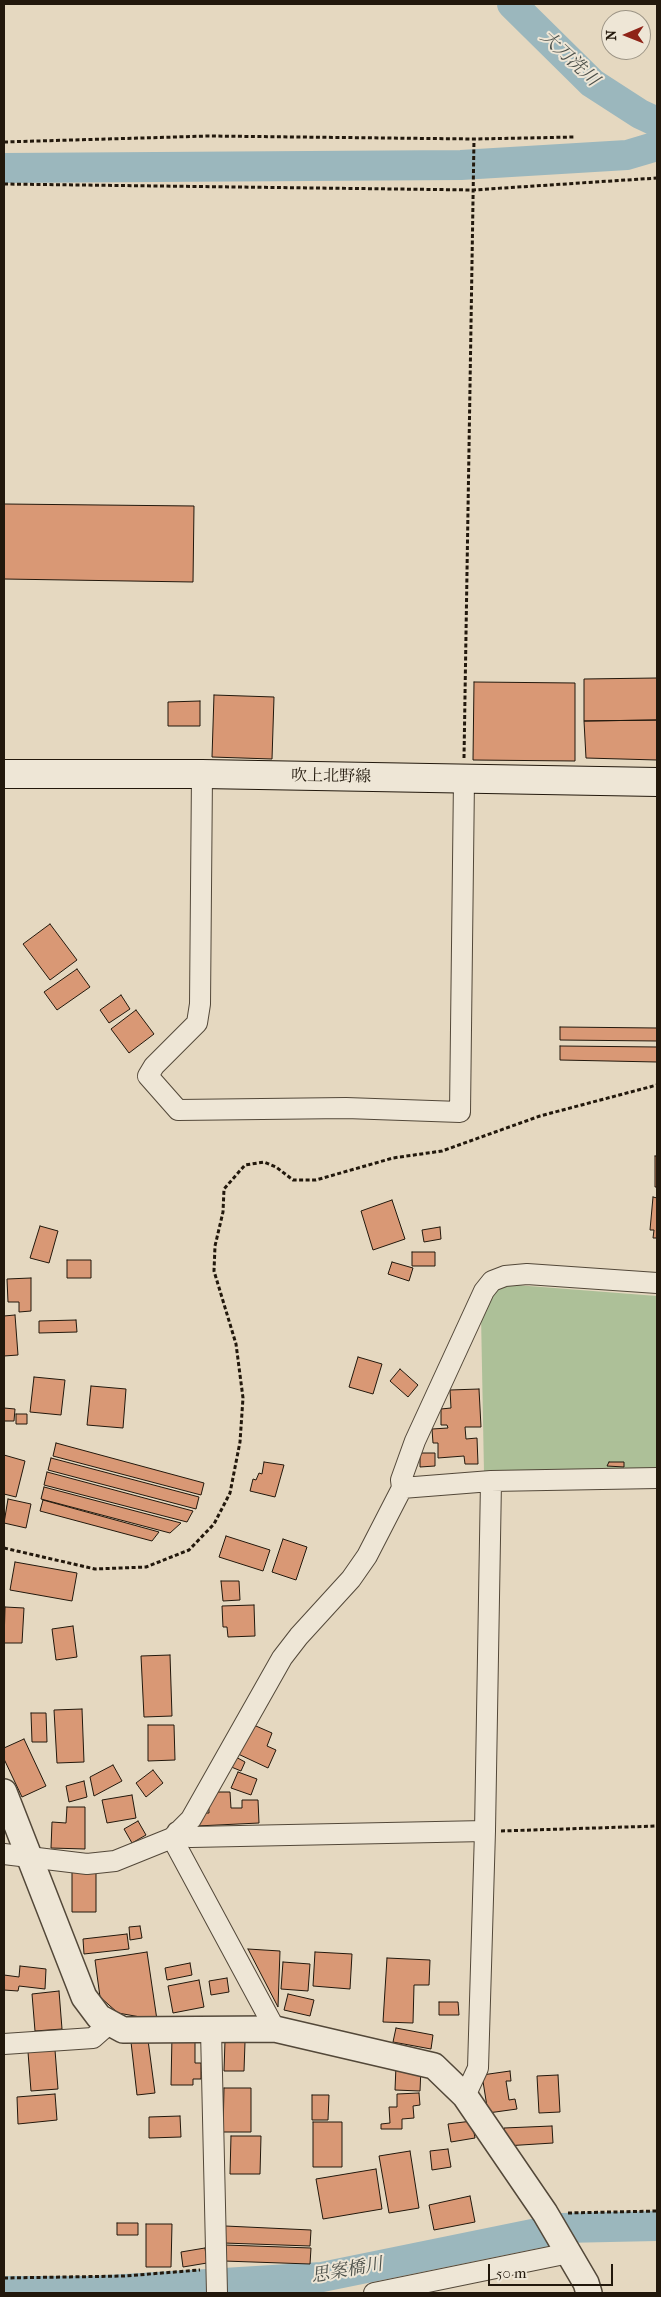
<!DOCTYPE html>
<meta charset="utf-8">
<style>
body{margin:0}
#map{position:relative;width:661px;height:2297px;overflow:hidden;background:#e5d8c0;font-family:"IM FELL French Canon",serif}
canvas{display:block}
.frame{position:absolute;inset:0;border:5px solid #22180c;pointer-events:none}
.north{position:absolute;left:601px;top:10px;width:50px;height:50px;box-sizing:border-box;background:#eee6d6;border:1px solid #9c9485;border-radius:50%;rotate:269deg;font-size:14px;font-weight:700;line-height:20px;text-align:center;color:#22180c}
.north::after{content:'';display:block;margin:auto;width:18px;height:22px;background:#8f2418;clip-path:polygon(50% 0,100% 100%,50% 72%,0 100%)}
.scale{position:absolute;left:488px;top:2264px;width:125px;height:22px;box-sizing:border-box;border:2px solid #22180c;border-top:0;padding-left:6px;font-size:15px;line-height:18px;white-space:nowrap;color:#22180c;-webkit-text-stroke:4px #eee6d6;paint-order:stroke}
</style>
<div id="map">
<canvas width="661" height="2297"></canvas>
<div class="frame"></div>
<div class="north">N</div>
<div class="scale">50 m</div>
</div>
<script>
const ctx = document.querySelector('canvas').getContext('2d');
ctx.lineJoin = 'round';
function fillPath(path, color) { ctx.fillStyle = color; ctx.fill(path, 'evenodd'); }
const poly = rows => new Path2D(rows.map(r => 'M' + r).join(''));
function stroke(path, color, width, dash) { ctx.strokeStyle = color; ctx.lineWidth = width; ctx.lineCap = dash ? 'butt' : 'round'; ctx.setLineDash(dash || []); ctx.stroke(path); }
function write(font, color, halo, rows, align = 'center') {
  ctx.font = font + ' "IM FELL French Canon","Noto Serif JP",serif'; ctx.lineWidth = 4; ctx.setLineDash([]); ctx.textBaseline = 'middle'; ctx.strokeStyle = halo; ctx.fillStyle = color; for (const [text, x, y, turn = 0] of rows) {
    ctx.save(); ctx.translate(x, y); ctx.rotate((+turn || 0) * Math.PI / 180); ctx.textAlign = isNaN(turn) ? turn : align; if (halo) ctx.strokeText(text, 0, 0); ctx.fillText(text, 0, 0); ctx.restore();
  }
}
fillPath(poly([
 [516,1285,657,1296,657,1471,484,1473,481,1315,492,1293,500,1287]
]), '#adc098');
stroke(poly([
 [512,4,592,83,640,114,657,122],
 [4,168,461,165,627,155,657,146],
 [4,2291,93,2291,322,2277,562,2228,657,2226]
]), '#9bb7bd', 30);
const building = poly([
 [4,504,194,506,193,582,4,579,4,504],
 [657,678,657,720,584,721,584,679,657,678],
 [474,682,575,683,575,761,473,760,474,682],
 [214,695,274,697,272,759,212,757,214,695],
 [200,701,200,726,168,726,168,702,200,701],
 [657,720,657,760,586,758,584,721,657,720],
 [50,924,77,960,50,980,23,944,50,924],
 [77,969,90,987,57,1010,44,992,77,969],
 [121,995,130,1009,109,1023,100,1010,121,995],
 [136,1010,154,1034,129,1053,111,1029,136,1010],
 [560,1027,657,1028,657,1041,560,1040,560,1027],
 [560,1046,657,1047,657,1062,560,1060,560,1046],
 [655,1156,657,1156,657,1187,655,1187,655,1156],
 [653,1197,657,1198,657,1238,653,1238,654,1230,650,1230,653,1197],
 [392,1200,405,1239,373,1250,361,1211,392,1200],
 [40,1226,58,1231,49,1263,30,1258,40,1226],
 [440,1227,441,1239,424,1242,422,1230,440,1227],
 [412,1252,435,1252,435,1266,412,1266,412,1252],
 [67,1260,91,1260,91,1278,67,1278,67,1260],
 [392,1262,413,1268,409,1281,388,1274,392,1262],
 [31,1278,31,1311,19,1312,19,1302,8,1302,7,1279,31,1278],
 [15,1315,18,1355,4,1356,4,1316,15,1315],
 [76,1320,77,1332,39,1333,39,1321,76,1320],
 [358,1357,382,1364,373,1394,349,1387,358,1357],
 [400,1369,418,1385,408,1397,390,1381,400,1369],
 [34,1377,65,1380,61,1415,30,1412,34,1377],
 [91,1386,126,1389,123,1428,87,1425,91,1386],
 [479,1389,481,1427,465,1427,466,1439,477,1438,478,1464,465,1464,464,1456,438,1458,438,1443,433,1443,432,1429,448,1428,447,1425,441,1425,441,1409,451,1408,450,1390,479,1389],
 [4,1408,15,1409,14,1421,4,1421,4,1408],
 [16,1414,27,1414,27,1424,16,1424,16,1414],
 [56,1443,204,1483,201,1495,53,1456,56,1443],
 [420,1453,435,1453,435,1466,420,1467,420,1453],
 [4,1455,25,1461,16,1497,4,1494,4,1455],
 [51,1458,199,1497,196,1509,48,1470,51,1458],
 [264,1462,284,1465,275,1497,250,1491,253,1479,256,1480,259,1473,262,1474,264,1462],
 [609,1462,624,1462,624,1467,607,1466,609,1462],
 [47,1472,193,1511,187,1522,44,1485,47,1472],
 [44,1487,181,1523,170,1533,41,1499,44,1487],
 [8,1499,31,1504,26,1528,4,1523,8,1499],
 [43,1500,159,1532,152,1541,40,1511,43,1500],
 [226,1536,270,1550,263,1571,219,1557,226,1536],
 [283,1539,307,1547,296,1580,272,1572,283,1539],
 [15,1562,77,1573,72,1601,10,1590,15,1562],
 [221,1581,239,1581,240,1600,223,1601,221,1581],
 [254,1605,255,1636,228,1637,227,1627,223,1627,222,1606,254,1605],
 [5,1607,24,1608,22,1643,4,1643,5,1607],
 [73,1626,77,1657,56,1660,52,1629,73,1626],
 [170,1655,172,1716,144,1717,141,1656,170,1655],
 [82,1709,84,1762,57,1763,54,1710,82,1709],
 [31,1713,46,1713,47,1742,32,1742,31,1713],
 [249,1723,272,1733,267,1746,276,1750,268,1768,236,1753,249,1723],
 [148,1725,174,1725,175,1760,148,1761,148,1725],
 [24,1739,46,1786,22,1797,4,1759,4,1748,24,1739],
 [234,1756,245,1762,241,1771,229,1766,234,1756],
 [113,1765,122,1781,94,1796,90,1777,113,1765],
 [153,1770,163,1783,146,1797,136,1783,153,1770],
 [238,1772,257,1779,251,1795,231,1788,238,1772],
 [84,1781,87,1797,69,1802,66,1786,84,1781],
 [208,1792,230,1792,231,1808,242,1808,242,1800,258,1800,259,1823,197,1826,196,1813,209,1813,208,1792],
 [132,1795,136,1818,107,1823,102,1800,132,1795],
 [67,1807,85,1807,85,1849,51,1848,52,1822,66,1823,67,1807],
 [138,1821,146,1835,132,1843,124,1829,138,1821],
 [72,1870,96,1870,96,1912,72,1912,72,1870],
 [140,1926,142,1938,130,1940,129,1927,140,1926],
 [127,1934,129,1949,84,1954,83,1939,127,1934],
 [248,1949,280,1951,278,2007,248,1949],
 [147,1952,157,2020,118,2013,100,1997,95,1960,147,1952],
 [315,1952,352,1954,350,1989,313,1986,315,1952],
 [387,1958,430,1960,429,1985,414,1985,413,2023,383,2022,387,1958],
 [283,1962,310,1964,308,1991,281,1989,283,1962],
 [190,1963,192,1975,167,1980,165,1968,190,1963],
 [20,1966,46,1969,45,1989,19,1986,18,1991,4,1990,4,1975,19,1977,20,1966],
 [227,1978,229,1992,211,1995,209,1981,227,1978],
 [199,1980,204,2007,173,2013,168,1986,199,1980],
 [59,1991,62,2029,35,2031,32,1994,59,1991],
 [288,1994,314,2000,310,2016,284,2010,288,1994],
 [439,2002,458,2002,459,2015,439,2015,439,2002],
 [396,2028,433,2035,431,2049,393,2042,396,2028],
 [172,2036,195,2036,195,2063,201,2063,201,2079,193,2079,193,2085,171,2085,172,2036],
 [148,2040,155,2093,137,2095,131,2042,148,2040],
 [225,2041,245,2042,244,2071,224,2071,225,2041],
 [55,2050,58,2089,31,2091,28,2052,55,2050],
 [396,2066,421,2067,420,2091,395,2090,396,2066],
 [510,2071,511,2081,506,2081,509,2100,515,2099,517,2109,488,2113,482,2075,510,2071],
 [558,2075,560,2112,539,2113,537,2076,558,2075],
 [224,2088,251,2088,251,2132,223,2132,224,2088],
 [419,2093,420,2105,413,2106,414,2118,402,2119,402,2129,381,2129,381,2124,390,2123,389,2107,397,2107,397,2094,419,2093],
 [55,2094,57,2120,18,2124,17,2097,55,2094],
 [312,2095,329,2095,328,2120,312,2120,312,2095],
 [180,2116,181,2137,149,2138,149,2117,180,2116],
 [472,2121,475,2138,451,2142,448,2124,472,2121],
 [313,2122,342,2122,342,2167,313,2167,313,2122],
 [552,2126,553,2143,505,2146,504,2128,552,2126],
 [231,2136,261,2136,260,2174,230,2174,231,2136],
 [448,2149,451,2167,432,2170,430,2151,448,2149],
 [410,2151,419,2208,389,2213,379,2156,410,2151],
 [376,2169,382,2209,323,2219,316,2179,376,2169],
 [470,2196,475,2222,434,2230,429,2205,470,2196],
 [117,2223,138,2223,138,2235,117,2235,117,2223],
 [146,2224,172,2224,171,2267,146,2267,146,2224],
 [225,2226,311,2230,310,2246,224,2243,225,2226],
 [225,2245,311,2248,310,2264,224,2261,225,2245],
 [205,2248,207,2263,183,2267,181,2252,205,2248]
]);
fillPath(building, '#d99875');
stroke(building, '#22180c', 1);
const minor = poly([
 [202,774,200,1004,197,1023,154,1066,148,1076,178,1110,346,1108,460,1112,464,779],
 [402,1488,491,1481,657,1478],
 [177,1832,191,1837,485,1831],
 [172,1838,275,2029],
 [4,1854,87,1864,115,1861,172,1838,191,1819,282,1658,299,1636,351,1579,367,1556,402,1488,401,1480,415,1441,484,1291,492,1281,505,1276,527,1274,657,1283],
 [211,2030,217,2293],
 [4,2044,93,2038,110,2023],
 [465,2096,478,2068,485,1831,491,1481],
 [374,2293,569,2253]
]);
const tertiary = poly([
 [4,1792,84,1997,99,2017,123,2030,275,2029,434,2066,465,2096,545,2213,586,2283,589,2293]
]);
const secondary = poly([
 [4,774,202,774,657,782]
]);
stroke(minor, '#534839', 22);
stroke(tertiary, '#534839', 28);
stroke(secondary, '#22180c', 30);
stroke(poly([
 [4,142,209,136,474,139,575,137],
 [4,184,473,190,657,178],
 [464,758,474,139],
 [4,1548,95,1569,146,1567,189,1550,214,1524,230,1493,240,1442,243,1398,236,1344,214,1271,215,1246,223,1212,224,1189,245,1165,264,1162,276,1167,293,1180,316,1180,393,1158,442,1151,540,1116,657,1085],
 [501,1831,657,1826],
 [568,2213,657,2211],
 [4,2278,124,2276,200,2270]
]), '#22180c', 3, [4, 2.5]);
stroke(minor, '#eee6d6', 20);
stroke(tertiary, '#eee6d6', 25);
stroke(secondary, '#eee6d6', 28);
write('16px', '#22180c', '#eee6d6', [
 ["吹上北野線",331,777,1]
]);
write('italic 18px', '#4c504a', '#eee6d6', [
 ["大刀洗川",569,59,43],
 ["思案橋川",347,2271,-10]
]);
</script>
